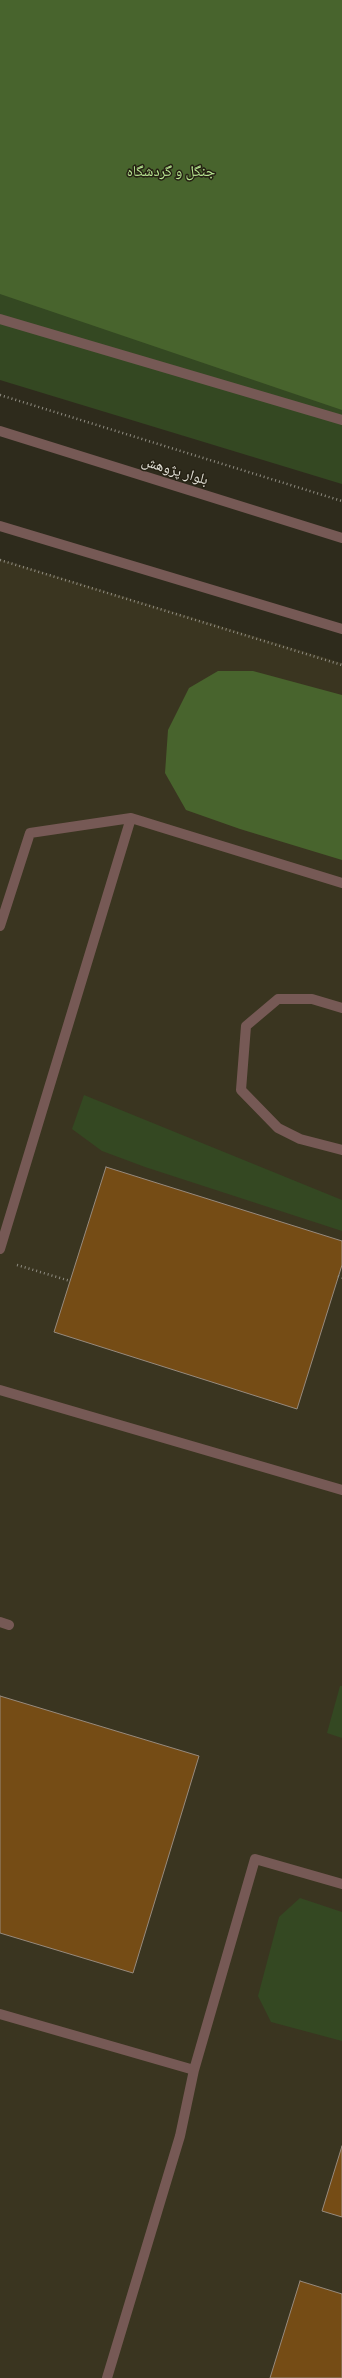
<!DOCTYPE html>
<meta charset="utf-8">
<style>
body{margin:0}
canvas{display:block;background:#2e2b1c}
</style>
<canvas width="342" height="2378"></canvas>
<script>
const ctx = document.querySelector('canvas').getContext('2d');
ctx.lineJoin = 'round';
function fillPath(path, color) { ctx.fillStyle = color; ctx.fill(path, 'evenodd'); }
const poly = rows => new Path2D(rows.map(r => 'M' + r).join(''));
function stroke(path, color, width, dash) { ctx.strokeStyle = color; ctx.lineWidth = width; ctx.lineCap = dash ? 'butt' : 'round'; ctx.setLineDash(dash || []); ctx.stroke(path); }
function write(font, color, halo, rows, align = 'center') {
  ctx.font = font + ' "Exo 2","Noto Naskh Arabic",sans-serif'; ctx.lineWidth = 3; ctx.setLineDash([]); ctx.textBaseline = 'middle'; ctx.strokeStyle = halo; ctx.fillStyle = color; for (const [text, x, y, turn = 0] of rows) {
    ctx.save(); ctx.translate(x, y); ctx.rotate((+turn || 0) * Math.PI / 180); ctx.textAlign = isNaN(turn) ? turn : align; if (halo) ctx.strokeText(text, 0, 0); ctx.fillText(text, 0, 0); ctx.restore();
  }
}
fillPath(poly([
 [0,559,342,663,342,2378,0,2378]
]), '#3a3520');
fillPath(poly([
 [0,0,342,0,342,484,0,380],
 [84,1095,342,1200,342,1231,145,1167,102,1151,72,1129],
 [340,1686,342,1686,342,1738,327,1733],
 [300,1898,342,1912,342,2041,271,2022,258,1996,279,1917]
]), '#344822');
fillPath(poly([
 [0,0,342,0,342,410,0,294],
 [218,671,253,671,342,695,342,860,240,829,186,810,165,773,168,730,189,688]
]), '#48642d');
const building = poly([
 [106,1167,342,1241,342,1265,297,1409,54,1332,106,1167],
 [0,1696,199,1756,133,1973,0,1933,0,1696],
 [342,2146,342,2217,322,2211,342,2146],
 [300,2281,342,2294,342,2378,270,2378,300,2281]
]);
fillPath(building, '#754c15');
stroke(building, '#978a7d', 1);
stroke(poly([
 [0,395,342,501],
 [0,560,342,665],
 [17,1265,70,1281],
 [338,1276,342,1278]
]), '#908d82', 2.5, [1, 3]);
stroke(poly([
 [0,319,342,420],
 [0,431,342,538],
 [0,526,342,629],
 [0,926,30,833,131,818],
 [342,1008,312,999,278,999,246,1026,241,1090,278,1128,300,1139,342,1150],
 [0,1249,131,818,342,883],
 [0,1390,342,1490],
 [0,1622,9,1625],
 [0,2014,194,2070,255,1859,342,1884],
 [107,2378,180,2136,194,2070]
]), '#765955', 10);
write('15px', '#b8e592', '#252113', [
 ["جنگل و گردشگاه",171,171]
]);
write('15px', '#e4e2d9', '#252113', [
 ["بلوار پژوهش",175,470,17]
]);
</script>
